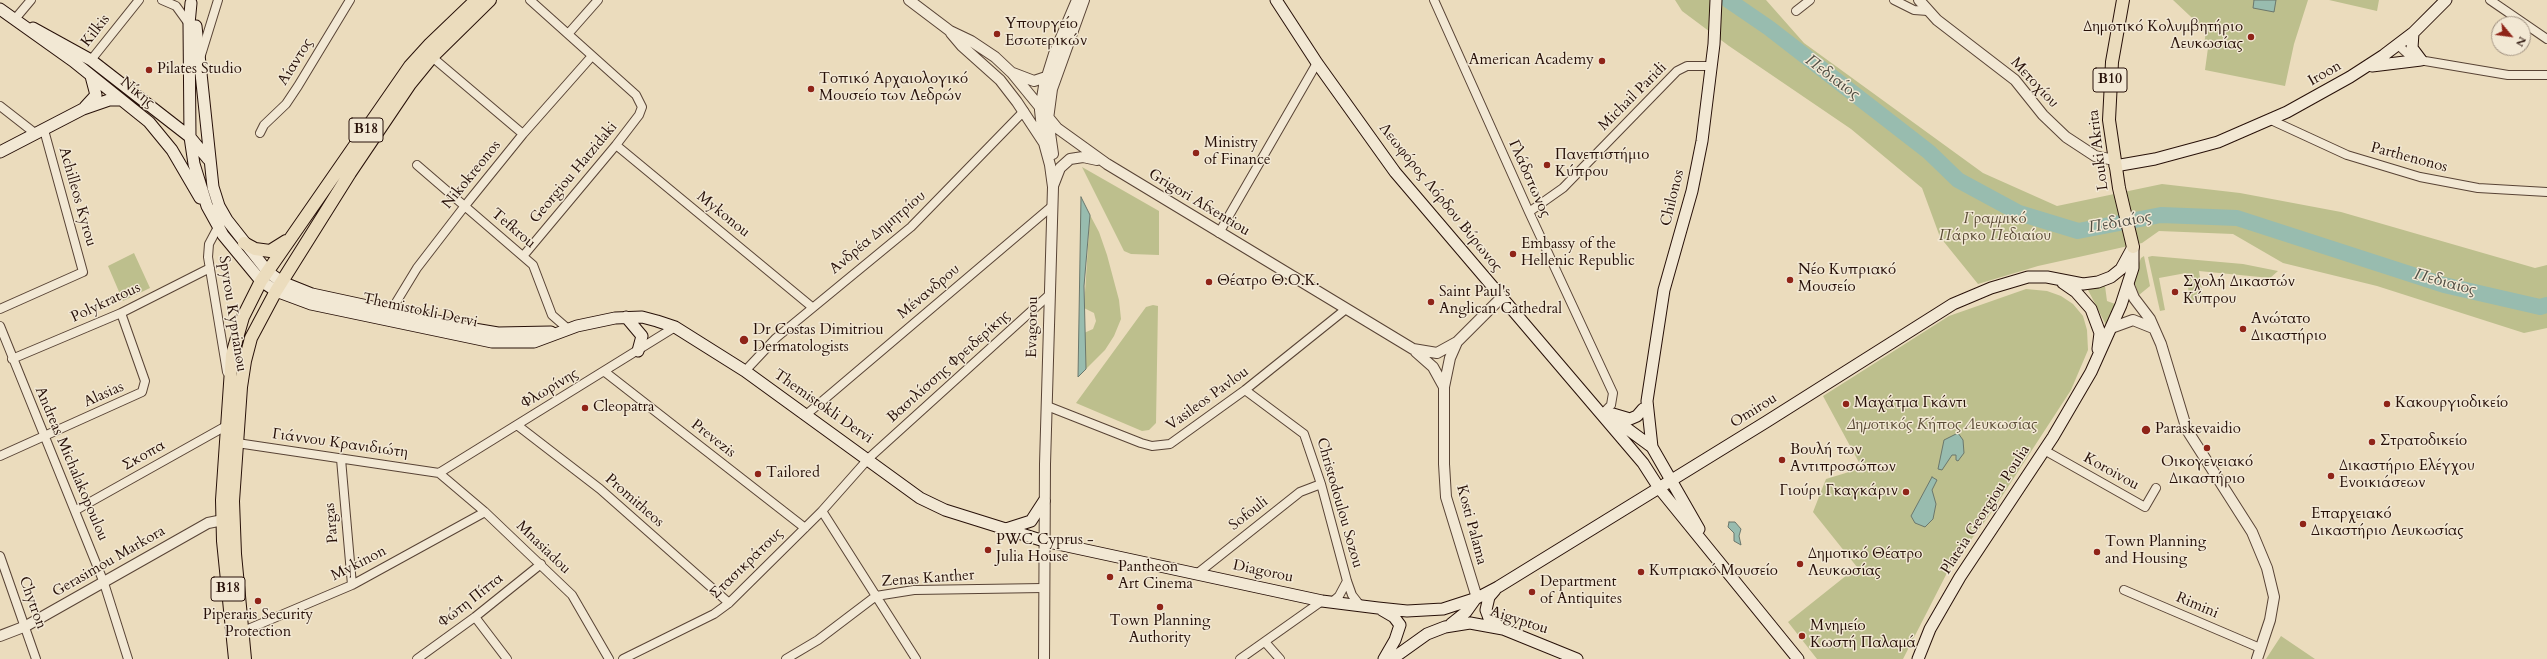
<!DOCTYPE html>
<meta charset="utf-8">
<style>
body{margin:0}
#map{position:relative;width:2547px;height:659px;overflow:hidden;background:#ebdcbd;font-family:Cardo,serif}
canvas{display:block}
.north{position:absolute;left:2491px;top:16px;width:40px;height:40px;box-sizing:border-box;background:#f2e8d4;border:1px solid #a19282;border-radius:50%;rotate:119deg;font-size:11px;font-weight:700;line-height:16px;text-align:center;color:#271008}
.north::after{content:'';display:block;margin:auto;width:14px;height:18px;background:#8f2418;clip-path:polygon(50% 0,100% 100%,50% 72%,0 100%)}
</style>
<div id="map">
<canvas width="2547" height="659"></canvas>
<div class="north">N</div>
</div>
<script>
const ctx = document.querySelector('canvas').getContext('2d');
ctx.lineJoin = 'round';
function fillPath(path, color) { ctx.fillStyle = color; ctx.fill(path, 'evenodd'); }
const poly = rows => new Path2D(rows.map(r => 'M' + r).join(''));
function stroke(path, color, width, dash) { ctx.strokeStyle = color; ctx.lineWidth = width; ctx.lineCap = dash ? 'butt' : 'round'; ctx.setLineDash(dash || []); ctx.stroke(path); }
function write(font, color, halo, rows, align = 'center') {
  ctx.font = font + ' Cardo,serif'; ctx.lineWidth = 3; ctx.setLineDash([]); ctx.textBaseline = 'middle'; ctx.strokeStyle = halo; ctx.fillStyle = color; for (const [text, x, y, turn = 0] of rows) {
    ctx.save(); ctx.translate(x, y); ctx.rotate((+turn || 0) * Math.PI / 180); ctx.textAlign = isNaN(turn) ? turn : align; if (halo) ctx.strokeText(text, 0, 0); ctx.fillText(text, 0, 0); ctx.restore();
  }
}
fillPath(poly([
 [1675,0,1766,0,1804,43,1983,173,2057,206,2162,184,2240,193,2341,212,2535,268,2547,265,2547,328,2524,333,2377,286,2283,263,2233,234,2159,231,2142,243,2038,266,1978,284,1940,237,1922,188,1851,129,1729,46,1682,11],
 [2173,0,2308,0,2294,44,2285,86,2205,70,2208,48,2204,45,2206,31],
 [2329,0,2379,0,2377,11],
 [1082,167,1159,211,1159,255,1131,254,1124,251],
 [1090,215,1099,232,1107,255,1119,300,1121,319,1114,336,1105,350,1086,369,1084,333,1093,329,1096,321,1094,313,1084,308],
 [134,253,150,288,123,301,108,266],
 [2144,256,2150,286,2139,295,2133,279,2141,258],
 [2152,256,2243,264,2278,271,2270,278,2199,271,2203,298,2190,301,2186,273,2159,278,2165,310,2160,311,2148,257],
 [2105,286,2107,301,2115,304,2106,325,2087,288],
 [2026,289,2047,291,2061,296,2073,304,2083,316,2087,330,2088,350,2071,390,1991,513,1949,569,1903,659,1817,659,1788,622,1857,567,1813,512,1826,479,1862,468,1823,396,1949,316],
 [1153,305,1158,306,1156,423,1149,430,1142,431,1076,403,1146,307],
 [2281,636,2315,659,2266,659]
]), '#bdbf8d');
const water = poly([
 [2254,0,2276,0,2274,12,2253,8,2254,0],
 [1081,197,1090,215,1084,286,1086,369,1078,377,1081,197],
 [1958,433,1963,440,1964,453,1958,461,1956,460,1956,455,1952,455,1942,470,1938,469,1944,440,1958,433],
 [1932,477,1937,480,1932,490,1936,504,1933,519,1925,527,1915,523,1911,516,1932,477],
 [1729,522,1735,522,1741,529,1739,536,1741,545,1734,541,1734,533,1728,527,1729,522]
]);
fillPath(water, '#98bcaf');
stroke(water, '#6b776c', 1);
stroke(poly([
 [1728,0,1769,28,1929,152,1958,180,2019,213,2078,231,2161,215,2237,218,2444,285,2540,307,2547,305]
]), '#98bcaf', 16);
const minor = poly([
 [162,0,176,6,189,24],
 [1434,0,1529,212,1613,393,1611,405,1605,411],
 [1894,0,1914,10,1928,11],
 [2490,0,2547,39],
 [1796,11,1810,0],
 [15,19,31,0],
 [568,34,598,0],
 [2398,45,2409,55,2425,61,2508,75,2547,75],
 [201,55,218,0],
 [432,57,523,134],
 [91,60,139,0],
 [0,106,36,134],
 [2271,120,2347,155,2420,177,2478,188,2547,192],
 [260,133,264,125,286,104,298,86,350,0],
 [616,145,812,307],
 [417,165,533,265,552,315,568,329],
 [1529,212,1563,188,1677,71,1687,66,1711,66],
 [218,227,209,244,208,257,227,372],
 [1219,233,1317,63],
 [524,255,616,145,639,115,642,107,636,95,530,0],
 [0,309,83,272,44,130],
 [389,314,417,268,464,207,523,134,592,56],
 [0,326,104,583,128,659],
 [12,359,121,313,210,268],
 [745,371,776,338,911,227,1024,111],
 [605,372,805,528],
 [1245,390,1304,434,1321,484,1347,581,1352,595,1359,604],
 [1047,406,1141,443,1152,446,1170,444,1245,390,1346,309],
 [807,414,1051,207],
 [517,425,600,489,729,603],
 [237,443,439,473],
 [2044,450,2145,507,2156,488],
 [0,456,142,392,145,381,121,313],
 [341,459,352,585],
 [439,473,675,327],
 [439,473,485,512,572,595,609,659],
 [76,510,226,426],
 [822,511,916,659],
 [0,556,36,659],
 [1198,573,1300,492,1321,484],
 [2124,590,2260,648],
 [1332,602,1339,596,1347,581],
 [475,617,507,659],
 [241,632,352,585,485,512],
 [1265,642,1280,659],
 [417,659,475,617,541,564],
 [623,659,714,614,729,603,822,511,869,458,1048,296],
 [786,659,818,640,876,596,914,590,1043,588],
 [1240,659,1322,601]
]);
const tertiary = poly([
 [909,0,950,31,971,41,995,57,1012,73,1057,128,1107,164,1413,349,1437,353,1457,342],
 [1919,0,1937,20,2015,80,2043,115,2066,137,2095,156,2114,160],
 [951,33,962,46,1000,80,1017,102,1044,143,1050,165,1053,187,1045,464,1044,659],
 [1013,73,1034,81,1046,77],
 [1043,138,1040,110,1044,86,1054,54,1077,0],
 [1053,154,1048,119,1052,89,1084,0],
 [1053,186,1060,168,1070,159,1083,157,1097,160],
 [2128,283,2134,298,2150,319,2161,344,2187,430,2252,532,2267,568,2274,597,2270,620,2257,659],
 [2111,328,2133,320,2153,328],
 [1416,352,1433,367,1444,387],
 [1477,598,1446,497,1444,464,1444,387,1450,358,1457,342,1502,297],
 [0,636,26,626,208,523,228,519]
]);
const secondary = poly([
 [1276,0,1317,63,1395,172,1643,463,1659,488,1798,659],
 [191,3,189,24,190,137,194,164,207,206,223,235,261,281,276,291,311,304,492,342,534,342,577,326,615,318,642,317,657,321,675,327,745,371,920,498,945,510,1044,541,1322,601,1378,608,1407,611,1443,609,1477,598,1498,587,1766,422,1953,304,1991,288,2028,277,2047,277,2083,284,2098,282,2111,277,2121,269,2133,247],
 [0,9,73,61,149,122,172,150,200,198],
 [196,26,213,187,219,206,227,220,268,272,282,282,312,294,474,329,498,333,551,332],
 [33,28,91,60,190,137,208,159],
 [2413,33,2412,48,2421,60],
 [2372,66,2421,60],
 [85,107,96,95,91,76],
 [0,152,83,109,109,100,121,100],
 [2115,166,2155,159,2218,142,2287,112,2350,77,2384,55,2413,33,2446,0],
 [2063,283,2076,292,2091,309,2100,333,2098,349],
 [626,317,642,336,638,351],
 [1607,412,1618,422,1652,447,1699,529],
 [1613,414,1630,419,1637,416,1643,409],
 [1652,447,1647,401,1664,290,1692,191,1702,141,1714,44,1716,0],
 [1006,529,1031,521,1044,501],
 [1495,590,1489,597,1486,610,1489,618,1499,626],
 [1382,610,1394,617,1400,625,1395,640,1384,659],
 [1451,624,1466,612,1476,598],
 [1392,659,1427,634,1445,627,1470,623,1503,629,1577,659],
 [1918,659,1930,629,1960,577,2053,437,2091,372,2121,305,2133,268,2133,250]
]);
const primary = poly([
 [2123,0,2112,62,2109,120,2119,188,2133,247],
 [244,243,255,249,270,251,286,241],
 [235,659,223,541,222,500,232,355,243,317,261,281,410,66,430,44,476,0],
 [245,659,235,554,233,501,241,387,245,361,251,338,276,291,350,173,410,84,432,57,490,0]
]);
stroke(minor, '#584335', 10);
stroke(tertiary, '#584335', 12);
stroke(secondary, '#271008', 13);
stroke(primary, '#271008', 14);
stroke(minor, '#f2e8d4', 8);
stroke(tertiary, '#f2e8d4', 10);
stroke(secondary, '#f2e8d4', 11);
stroke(primary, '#ebdcbd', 12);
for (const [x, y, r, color] of [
 [997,34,4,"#8f2418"],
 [2251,37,4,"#8f2418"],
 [1602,61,4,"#8f2418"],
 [149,70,4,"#8f2418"],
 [811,89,4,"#8f2418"],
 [1196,153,4,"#8f2418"],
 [1547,165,4,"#8f2418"],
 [1513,254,4,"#8f2418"],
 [1790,280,4,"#8f2418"],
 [1209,282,4,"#8f2418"],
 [2175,292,4,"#8f2418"],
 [1431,302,4,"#8f2418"],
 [2243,329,4,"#8f2418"],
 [744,340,5,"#8f2418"],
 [1846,404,4,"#8f2418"],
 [2387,404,4,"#8f2418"],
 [585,408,4,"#8f2418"],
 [2146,430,5,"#8f2418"],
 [2372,442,4,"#8f2418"],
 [2207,448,4,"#8f2418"],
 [1782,460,4,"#8f2418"],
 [758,474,4,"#8f2418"],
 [2331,476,4,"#8f2418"],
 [1906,492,4,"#8f2418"],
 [2303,524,4,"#8f2418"],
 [988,550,4,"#8f2418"],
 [2097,552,4,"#8f2418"],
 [1800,564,4,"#8f2418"],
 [1641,572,4,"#8f2418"],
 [1110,577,4,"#8f2418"],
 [1532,592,4,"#8f2418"],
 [258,601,4,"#8f2418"],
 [1160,607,4,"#8f2418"],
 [1802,636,4,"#8f2418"]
]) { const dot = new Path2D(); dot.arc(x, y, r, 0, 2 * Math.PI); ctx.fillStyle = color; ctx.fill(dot); stroke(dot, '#f2e8d4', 1.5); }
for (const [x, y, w] of [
 [2110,80,34],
 [366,130,34],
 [228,589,34]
]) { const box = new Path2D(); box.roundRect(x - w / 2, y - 12, w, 24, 3); ctx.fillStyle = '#f2e8d4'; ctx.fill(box); stroke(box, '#271008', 1); }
write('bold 14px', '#271008', null, [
 ["B10",2110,80],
 ["B18",366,130],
 ["B18",228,589]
]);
write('15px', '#271008', '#f2e8d4', [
 ["Υπουργείο",1005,25],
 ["Εσωτερικών",1005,42],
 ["Δημοτικό Κολυμβητήριο",2243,28,"right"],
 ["Λευκωσίας",2243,45,"right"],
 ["American Academy",1594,61,"right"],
 ["Pilates Studio",157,70],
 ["Τοπικό Αρχαιολογικό",819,80],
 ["Μουσείο των Λεδρών",819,97],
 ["Ministry",1204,144],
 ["of Finance",1204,161],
 ["Πανεπιστήμιο",1555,156],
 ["Κύπρου",1555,173],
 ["Embassy of the",1521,245],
 ["Hellenic Republic",1521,262],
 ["Νέο Κυπριακό",1798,271],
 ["Μουσείο",1798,288],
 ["Θέατρο Θ.Ο.Κ.",1217,282],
 ["Σχολή Δικαστών",2183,283],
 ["Κύπρου",2183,300],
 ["Saint Paul's",1439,293],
 ["Anglican Cathedral",1439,310],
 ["Ανώτατο",2251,320],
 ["Δικαστήριο",2251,337],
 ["Dr Costas Dimitriou",753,331],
 ["Dermatologists",753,348],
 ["Μαχάτμα Γκάντι",1854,404],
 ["Κακουργιοδικείο",2395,404],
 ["Cleopatra",593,408],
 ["Paraskevaidio",2155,430],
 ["Στρατοδικείο",2380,442],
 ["Βουλή των",1790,451],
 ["Αντιπροσώπων",1790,468],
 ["Οικογενειακό",2207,463,"center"],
 ["Δικαστήριο",2207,480,"center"],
 ["Δικαστήριο Ελέγχου",2339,467],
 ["Ενοικιάσεων",2339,484],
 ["Tailored",766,474],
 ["Γιούρι Γκαγκάριν",1898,492,"right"],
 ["Επαρχειακό",2311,515],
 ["Δικαστήριο Λευκωσίας",2311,532],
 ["PWC Cyprus -",996,541],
 ["Julia House",996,558],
 ["Town Planning",2105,543],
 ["and Housing",2105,560],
 ["Δημοτικό Θέατρο",1808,555],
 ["Λευκωσίας",1808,572],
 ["Pantheon",1118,568],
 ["Art Cinema",1118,585],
 ["Κυπριακό Μουσείο",1649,572],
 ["Department",1540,583],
 ["of Antiquites",1540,600],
 ["Piperaris Security",258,616,"center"],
 ["Protection",258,633,"center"],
 ["Town Planning",1160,622,"center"],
 ["Authority",1160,639,"center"],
 ["Μνημείο",1810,627],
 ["Κωστή Παλαμά",1810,644]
], 'left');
write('15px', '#271008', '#f2e8d4', [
 ["Kilkis",96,31,-52],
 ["Αίαντος",296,62,-58],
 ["Iroon",2325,74,-30],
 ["Μετοχίου",2034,83,47],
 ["Νίκης",137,93,39],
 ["Michail Paridi",1633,97,-45],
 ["Louki Akrita",2099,150,-97],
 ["Parthenonos",2409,158,15],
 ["Georgiou Hatzidaki",574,173,-50],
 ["Nikokreonos",472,175,-51],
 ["Γλάδστωνος",1529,179,66],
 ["Achilleos Kyrou",77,197,74],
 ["Λεωφόρος Λόρδου Βύρωνος",1440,198,51],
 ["Chilonos",1673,198,-76],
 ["Grigori Afxentiou",1199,203,31],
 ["Mykonou",723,215,39],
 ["Tefkrou",513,229,40],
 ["Ανδρέα Δημητρίου",878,233,-40],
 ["Μένανδρου",929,292,-40],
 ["Polykratous",106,303,-25],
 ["Themistokli Dervi",420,311,12],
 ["Spyrou Kyprianou",232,314,81],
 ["Evagorou",1033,327,-89],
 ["Βασιλίσσης Φρειδερίκης",949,367,-42],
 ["Φλωρίνης",550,389,-31],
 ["Alasias",104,395,-24],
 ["Vasileos Pavlou",1208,399,-36],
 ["Themistokli Dervi",823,407,35],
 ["Omirou",1754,411,-32],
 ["Prevezis",713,439,38],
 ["Γιάννου Κρανιδιώτη",340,444,8],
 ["Σκοπα",144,456,-29],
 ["Andreas Michalakopoulou",71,464,67],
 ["Koroivou",2111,472,29],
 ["Promitheos",634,501,41],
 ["Christodoulou Sozou",1339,503,74],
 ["Plateia Georgiou Poulia",1986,510,-57],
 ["Sofouli",1249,514,-38],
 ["Pargas",332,523,-95],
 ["Kosti Palama",1471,525,75],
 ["Mnasiadou",543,548,44],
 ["Gerasimou Markora",109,562,-30],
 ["Mykinon",359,564,-27],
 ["Στασικράτους",747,564,-44],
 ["Diagorou",1263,572,12],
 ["Zenas Kanther",928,579,-4],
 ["Φώτη Πίττα",471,601,-38],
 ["Chytron",32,603,70],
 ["Rimini",2197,606,23],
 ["Aigyptou",1519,621,18]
]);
write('italic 15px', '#5c4d37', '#f2e8d4', [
 ["Γραμμικό",1995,220],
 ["Πάρκο Πεδιαίου",1995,237],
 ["Δημοτικός Κήπος Λευκωσίας",1942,426]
]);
write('italic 16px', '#4f4c42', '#f2e8d4', [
 ["Πεδιαίος",1832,78,37],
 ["Πεδιαίος",2120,223,-10],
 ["Πεδιαίος",2445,283,15]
]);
</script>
